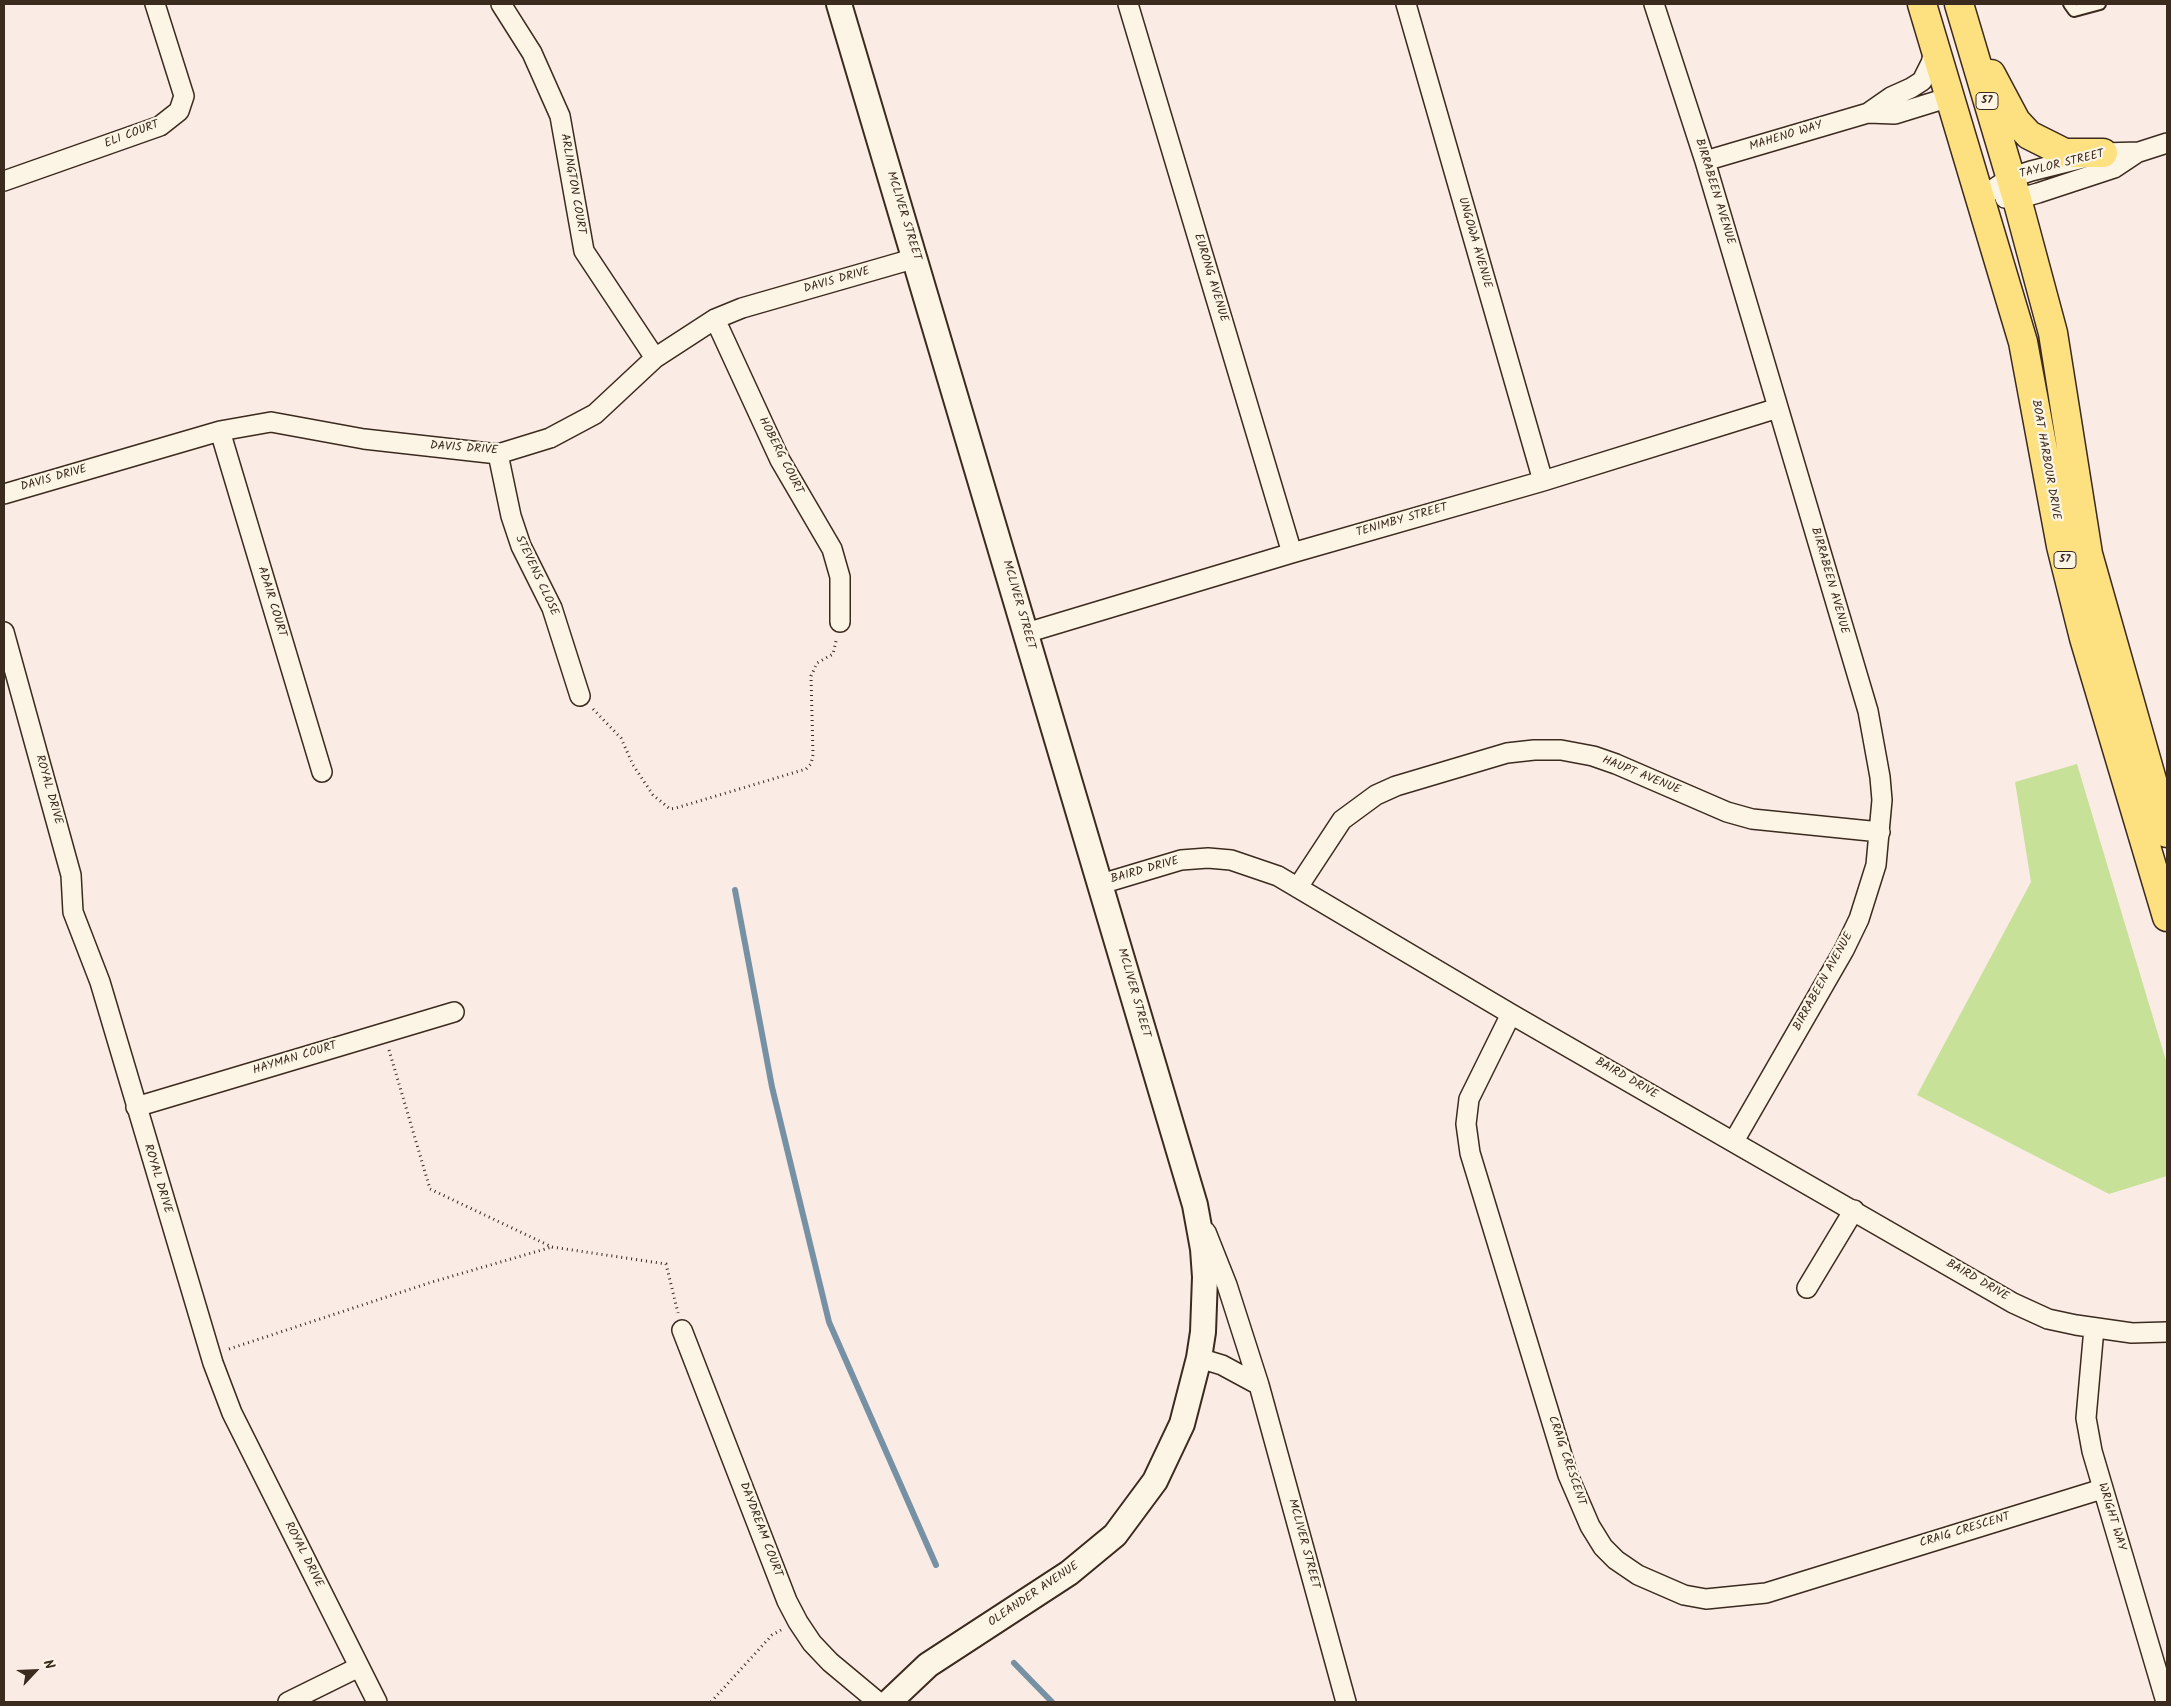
<!DOCTYPE html>
<style>
body{margin:0}
#map{position:relative;width:2171px;height:1706px;overflow:hidden;background:#fbebe5;font-family:Kalam,sans-serif}
canvas{display:block}
.frame{position:absolute;inset:0;border:5px solid #3b2a1e;pointer-events:none}
.north{position:absolute;left:10px;top:1646px;width:50px;height:50px;-webkit-text-stroke:4px #fcf5e5;paint-order:stroke;rotate:65deg;font-size:14px;font-weight:700;line-height:20px;text-align:center;color:#3b2a1e}
.north::after{content:'';display:block;margin:auto;width:18px;height:22px;background:#3b2a1e;clip-path:polygon(50% 0,100% 100%,50% 72%,0 100%)}
</style>
<div id="map">
<canvas width="2171" height="1706"></canvas>
<div class="frame"></div>
<div class="north">N</div>
</div>
<script>
const ctx = document.querySelector('canvas').getContext('2d');
ctx.lineJoin = 'round';
function fillPath(path, color) { ctx.fillStyle = color; ctx.fill(path, 'evenodd'); }
const poly = rows => new Path2D(rows.map(r => 'M' + r).join(''));
function stroke(path, color, width, dash) { ctx.strokeStyle = color; ctx.lineWidth = width; ctx.lineCap = dash ? 'butt' : 'round'; ctx.setLineDash(dash || []); ctx.stroke(path); }
function write(font, color, halo, rows, align = 'center') {
  ctx.font = font + ' Kalam,sans-serif'; ctx.lineWidth = 4.5; ctx.setLineDash([]); ctx.textBaseline = 'middle'; ctx.strokeStyle = halo; ctx.fillStyle = color; for (const [text, x, y, turn = 0] of rows) {
    ctx.save(); ctx.translate(x, y); ctx.rotate((+turn || 0) * Math.PI / 180); ctx.textAlign = isNaN(turn) ? turn : align; if (halo) ctx.strokeText(text, 0, 0); ctx.fillText(text, 0, 0); ctx.restore();
  }
}
fillPath(poly([
 [2077,764,2167,1064,2167,1176,2109,1194,1917,1095,2031,882,2015,782]
]), '#c8e198');
stroke(poly([
 [735,890,772,1087,829,1322,936,1565],
 [1014,1663,1052,1702]
]), '#7791a4', 6);
const service = poly([
 [2069,4,2074,11,2100,4]
]);
const minor = poly([
 [501,4,532,53,560,116,584,251,655,358],
 [1128,4,1292,553],
 [1406,4,1543,481],
 [1654,4,1705,161,1868,711,1880,777,1882,800,1876,865,1859,919,1844,950,1734,1141],
 [1868,113,1895,114,1950,97],
 [1705,161,1868,113,1891,97,1911,88,1922,81,1931,63,1935,48],
 [4,181,160,126,179,111,184,96,155,4],
 [1980,198,2010,178,2031,171,2103,153,2139,152,2167,143],
 [2005,198,2017,199,2038,193,2114,168,2138,152],
 [715,319,780,460,832,549,840,577,840,622],
 [220,431,322,772],
 [498,454,511,516,521,546,552,608,580,696],
 [4,494,220,431,271,422,364,439,498,454,550,438,595,414,655,358,715,319,742,308,916,258],
 [4,632,71,875,73,912,100,982,213,1363,232,1413,377,1702],
 [1026,633,1292,553,1543,481,1778,408],
 [1101,884,1181,860,1208,858,1231,860,1278,876,1511,1014,2013,1303,2048,1319,2076,1325,2132,1333,2167,1332],
 [1298,887,1342,820,1376,795,1396,786,1507,753,1534,750,1561,750,1593,756,1616,764,1727,812,1752,819,1880,832],
 [1511,1014,1469,1099,1466,1124,1470,1153,1568,1475,1590,1526,1603,1547,1616,1560,1638,1575,1684,1595,1706,1599,1766,1593,2102,1489],
 [136,1107,454,1012],
 [1206,1232,1227,1285,1259,1385],
 [1807,1288,1854,1210],
 [2094,1328,2086,1418,2092,1451,2166,1702],
 [682,1330,787,1601,798,1622,812,1643,830,1662,878,1702],
 [1199,1358,1222,1365,1259,1385,1346,1702],
 [288,1702,359,1667]
]);
const tertiary = poly([
 [839,4,1195,1205,1203,1249,1205,1277,1203,1332,1199,1358,1182,1424,1155,1481,1115,1535,1069,1573,928,1665,889,1702]
]);
const primary = poly([
 [1922,4,2023,342,2061,546,2084,638,2167,917],
 [1959,4,2017,199,2053,333,2088,554,2167,833],
 [1991,74,2016,121,2029,135,2065,153,2103,153]
]);
stroke(service, '#3b2a1e', 14);
stroke(minor, '#3b2a1e', 22);
stroke(tertiary, '#3b2a1e', 28);
stroke(primary, '#3b2a1e', 31);
stroke(poly([
 [593,709,621,738,633,765,653,795,670,809,676,808,806,769,811,764,813,755,811,676,817,663,833,654,836,641],
 [389,1050,430,1189,552,1247,666,1264,678,1313],
 [229,1349,432,1282,552,1247],
 [711,1702,772,1635,781,1630]
]), '#3b2a1e', 3, [1, 4]);
stroke(service, '#fcf5e5', 10);
stroke(minor, '#fcf5e5', 19);
stroke(tertiary, '#fcf5e5', 24);
stroke(primary, '#fde080', 28);
for (const [x, y, w] of [
 [1987,101,22],
 [2065,560,22]
]) { const box = new Path2D(); box.roundRect(x - w / 2, y - 8.5, w, 17, 4); ctx.fillStyle = '#fcf5e5'; ctx.fill(box); stroke(box, '#3b2a1e', 1); }
write('bold 11px', '#3b2a1e', null, [
 ["57",1987,101],
 ["57",2065,560]
]);
write('12px', '#3b2a1e', '#fcf5e5', [
 ["ELI COURT",132,135,-21],
 ["MAHENO WAY",1786,137,-17],
 ["TAYLOR STREET",2062,165,-14],
 ["ARLINGTON COURT",572,184,80],
 ["BIRRABEEN AVENUE",1714,192,73],
 ["MCLIVER STREET",903,216,73],
 ["UNGOWA AVENUE",1474,243,74],
 ["EURONG AVENUE",1210,278,73],
 ["DAVIS DRIVE",837,281,-16],
 ["DAVIS DRIVE",464,449,4],
 ["HOBERG COURT",780,456,63],
 ["BOAT HARBOUR DRIVE",2045,460,80],
 ["DAVIS DRIVE",54,479,-16],
 ["TENIMBY STREET",1402,521,-16],
 ["STEVENS CLOSE",536,576,65],
 ["BIRRABEEN AVENUE",1829,581,74],
 ["ADAIR COURT",271,602,73],
 ["MCLIVER STREET",1018,605,74],
 ["HAUPT AVENUE",1641,776,22],
 ["ROYAL DRIVE",48,790,74],
 ["BAIRD DRIVE",1145,871,-16],
 ["BIRRABEEN AVENUE",1824,982,-61],
 ["MCLIVER STREET",1133,993,74],
 ["HAYMAN COURT",295,1059,-17],
 ["BAIRD DRIVE",1626,1079,30],
 ["ROYAL DRIVE",157,1179,73],
 ["BAIRD DRIVE",1977,1281,30],
 ["CRAIG CRESCENT",1566,1461,71],
 ["WRIGHT WAY",2111,1517,73],
 ["DAYDREAM COURT",760,1530,69],
 ["CRAIG CRESCENT",1965,1531,-17],
 ["MCLIVER STREET",1303,1544,75],
 ["ROYAL DRIVE",303,1555,63],
 ["OLEANDER AVENUE",1034,1595,-34]
]);
</script>
